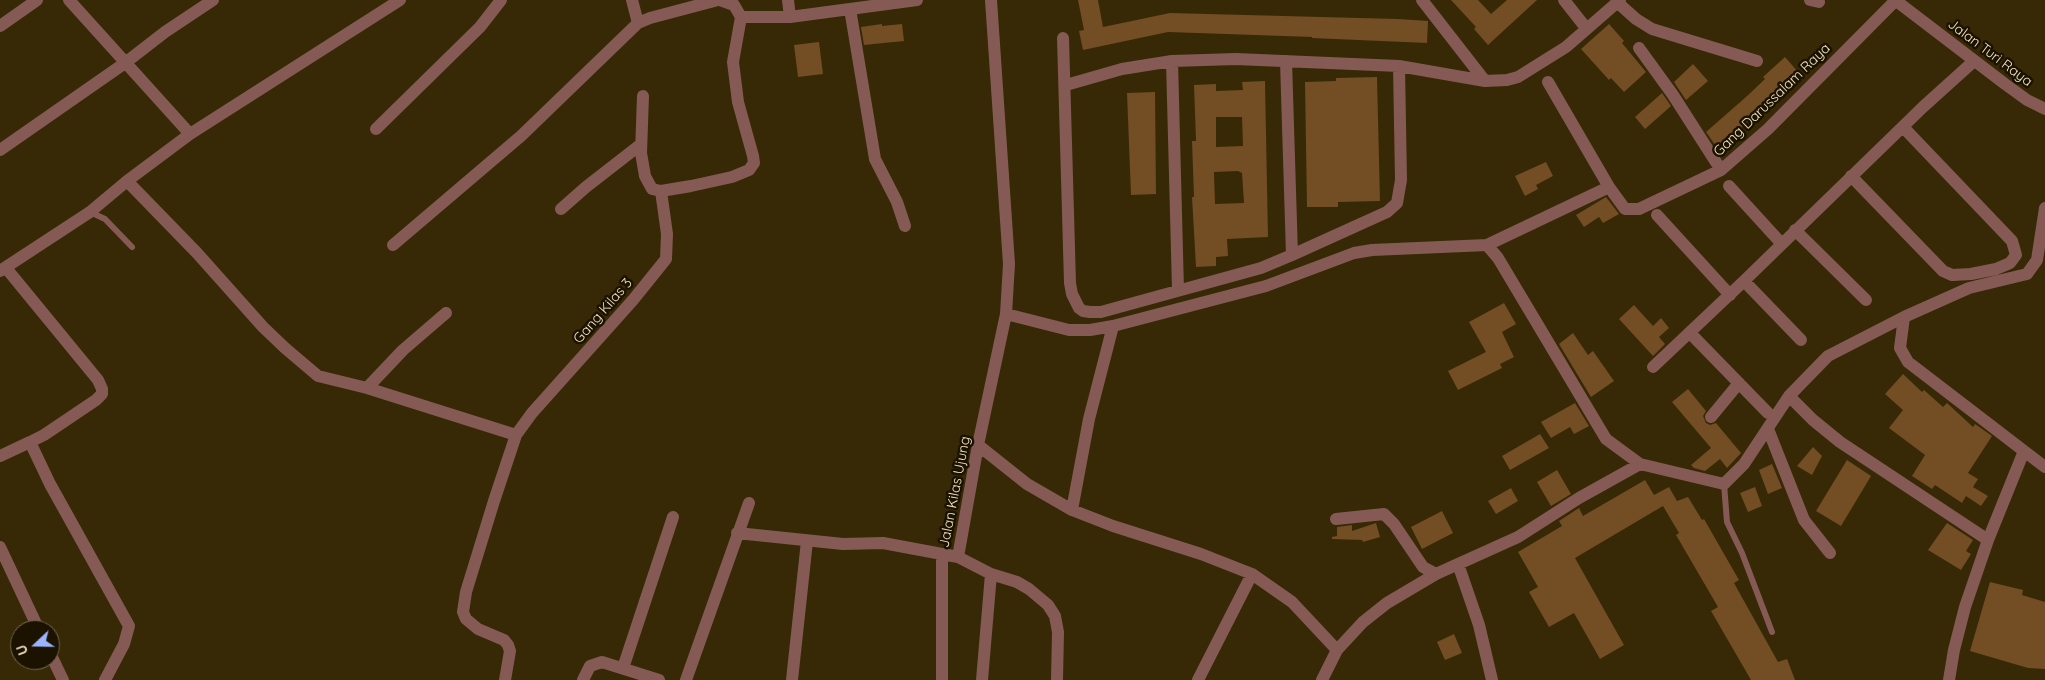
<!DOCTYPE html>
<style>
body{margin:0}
#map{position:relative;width:2045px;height:680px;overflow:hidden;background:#372905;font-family:Quicksand,sans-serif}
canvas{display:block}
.north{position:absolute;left:10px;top:620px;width:50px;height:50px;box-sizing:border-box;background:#1c1200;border:1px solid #72664e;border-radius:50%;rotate:249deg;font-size:14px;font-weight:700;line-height:20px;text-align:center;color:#f2e4c4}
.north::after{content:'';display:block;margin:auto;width:18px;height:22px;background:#99b5fd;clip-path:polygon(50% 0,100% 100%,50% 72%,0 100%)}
</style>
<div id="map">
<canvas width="2045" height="680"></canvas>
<div class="north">U</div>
</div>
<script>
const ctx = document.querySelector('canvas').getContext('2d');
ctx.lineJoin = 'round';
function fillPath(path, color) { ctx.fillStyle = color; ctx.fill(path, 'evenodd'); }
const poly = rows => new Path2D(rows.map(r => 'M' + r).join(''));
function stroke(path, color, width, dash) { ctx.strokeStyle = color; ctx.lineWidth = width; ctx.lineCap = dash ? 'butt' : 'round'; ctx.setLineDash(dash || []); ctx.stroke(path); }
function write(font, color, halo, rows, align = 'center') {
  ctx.font = font + ' Quicksand,sans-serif'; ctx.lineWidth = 5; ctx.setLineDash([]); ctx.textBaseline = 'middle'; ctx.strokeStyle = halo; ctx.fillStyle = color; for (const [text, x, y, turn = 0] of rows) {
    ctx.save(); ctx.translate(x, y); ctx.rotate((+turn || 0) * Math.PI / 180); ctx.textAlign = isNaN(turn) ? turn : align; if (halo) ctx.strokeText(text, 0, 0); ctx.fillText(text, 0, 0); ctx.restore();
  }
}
fillPath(poly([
 [1078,0,1098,0,1103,27,1170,13,1398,19,1428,21,1427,43,1312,38,1312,37,1168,32,1083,50,1079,31,1084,30],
 [1451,0,1478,0,1491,14,1507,0,1537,0,1488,45,1474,29,1476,27],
 [882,24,882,26,902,24,904,41,864,45,861,27],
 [1609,24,1624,41,1622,43,1646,72,1624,92,1611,78,1609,80,1581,49],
 [819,42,823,74,798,77,794,45],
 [1785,57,1799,73,1737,132,1740,134,1720,152,1706,132,1746,97,1765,79,1763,77],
 [1693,64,1708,81,1686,100,1674,82],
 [1377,77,1380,201,1338,202,1338,207,1307,207,1305,82,1336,81,1336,78],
 [1265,81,1268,237,1227,239,1228,256,1216,257,1216,266,1196,267,1192,197,1194,197,1192,141,1196,141,1194,85,1216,84,1216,91,1243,90,1242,82],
 [1216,117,1242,117,1243,146,1216,147],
 [1238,171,1242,173,1244,203,1215,204,1214,172],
 [1155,92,1156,194,1131,195,1127,93],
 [1662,93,1671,106,1645,129,1635,117],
 [1546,162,1553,176,1536,185,1538,189,1525,196,1515,176],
 [1606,197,1619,214,1603,223,1599,217,1584,227,1576,215],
 [1504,303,1516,324,1502,332,1514,357,1500,364,1502,368,1458,390,1448,371,1486,352,1469,322],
 [1634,305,1653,326,1661,318,1669,328,1659,337,1665,344,1653,356,1619,319],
 [1573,333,1588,355,1593,351,1614,381,1591,397,1559,344],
 [1903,374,1922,392,1924,390,1943,407,1947,403,1973,427,1975,424,1992,436,1968,473,1978,479,1973,487,1988,496,1981,506,1966,496,1962,503,1935,485,1932,489,1912,476,1925,455,1889,428,1903,410,1885,394],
 [1688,389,1706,411,1703,416,1706,423,1710,425,1716,423,1741,453,1727,468,1720,459,1705,471,1694,468,1691,465,1711,448,1672,402],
 [1575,403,1589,426,1574,434,1570,427,1551,438,1541,422],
 [1540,434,1549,448,1510,470,1502,456],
 [1813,447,1822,456,1812,475,1797,466],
 [1847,460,1871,476,1841,526,1816,511],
 [1772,464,1782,488,1768,494,1759,470],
 [1557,470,1571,494,1551,506,1537,482],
 [1645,480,1654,495,1669,487,1677,501,1688,497,1702,520,1704,519,1739,580,1734,583,1778,662,1787,659,1795,680,1751,680,1711,611,1718,607,1676,535,1679,533,1663,506,1575,558,1624,645,1600,659,1574,613,1549,627,1529,592,1538,587,1518,552,1562,526,1559,521,1579,508,1583,516],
 [1755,487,1762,506,1748,512,1740,493],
 [1511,488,1518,501,1496,514,1488,501],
 [1442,511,1453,533,1422,549,1411,527],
 [1376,523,1380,537,1363,542,1362,540,1332,539,1332,537,1337,536,1337,527,1352,525,1352,531],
 [1947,523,1973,540,1966,551,1971,554,1961,570,1928,550],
 [1990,582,2023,590,2022,595,2045,602,2045,669,2028,668,1970,651],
 [1454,634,1462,653,1445,660,1437,642]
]), '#734d23');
stroke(poly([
 [90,212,105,219,132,247],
 [1724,484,1727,522,1742,553,1772,632]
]), '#855a55', 6);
stroke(poly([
 [69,0,190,134],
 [788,0,790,17],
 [1422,0,1485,81],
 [1564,0,1586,28],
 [1810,0,1819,2],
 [1617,2,1636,19,1652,29,1757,61],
 [850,9,875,159,897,202,905,226],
 [741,17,790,17,917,0],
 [638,23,650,18,718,0],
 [0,26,37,0],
 [1063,38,1070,283,1072,294,1079,308,1083,311,1090,312,1101,312,1261,268,1292,255,1286,61],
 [1639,48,1673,95,1721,170],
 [1172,61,1178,290],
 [1548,82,1609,187,1625,209,1639,209,1721,170,1768,129,1896,0],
 [1066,85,1122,69,1172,61,1236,59,1399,66,1485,81,1507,80,1518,77,1566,47,1620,0],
 [643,96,641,153,645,176,652,189,661,191,691,186,732,177,749,170,754,163,753,156,738,102,733,62,741,17,734,5,720,0],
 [376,129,480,27,501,0],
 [0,150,125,63,165,32,213,0],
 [1851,176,1943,271,1952,275,1971,274,1996,269,2010,263,2016,255,2012,241,1903,127],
 [127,181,197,253,263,327,285,348,318,376,367,388,516,435],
 [1729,186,1781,243],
 [561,209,586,187,640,145],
 [1657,215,1730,295],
 [1795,230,1866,300],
 [393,245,521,136,638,23,632,0],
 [1487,245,1609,187],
 [1292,255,1387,212,1397,203,1401,180,1399,66],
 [6,268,98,380,102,389,102,394,96,400,44,435,30,442,50,484,129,626,124,644,105,680],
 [0,271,90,212,127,181,190,134,400,0],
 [1744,281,1801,340],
 [1006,314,1069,330,1090,330,1113,326,1266,286,1354,253,1372,250,1487,245,1498,258,1606,439,1640,464,1724,484,1744,464,1789,396,1828,356,1904,317,1969,288,2027,274,2037,260,2045,208],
 [1904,317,1900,348,1908,362,2024,451,1988,540,1965,607,1954,650,1949,680],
 [1690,333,1768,413],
 [1653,367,1744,281,1923,107,1974,61],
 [367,388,403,350,446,313],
 [1789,396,1813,420,1840,442,1988,540],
 [1711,417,1739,383],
 [1768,429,1804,520,1830,553],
 [978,445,1027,484,1072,510,1113,526,1201,554,1252,574,1292,602,1337,650],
 [2024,451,2045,467],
 [0,456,30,442],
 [1072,510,1089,419,1113,326],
 [1336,519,1384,514,1394,524,1423,567,1436,574],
 [737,533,843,544,883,543,958,557,991,574,1017,582,1029,589,1048,605,1055,616,1058,632,1057,680],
 [0,547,39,630],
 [958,557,978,445,1006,314,1009,264,991,0],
 [1458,564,1479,625,1492,680],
 [50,653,63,680],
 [623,668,673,517],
 [505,680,510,651,508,645,504,640,478,629,466,619,463,612,466,592,494,501,516,435,532,413,633,300,666,259,667,234,661,191],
 [583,680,590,666,602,662,659,680],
 [686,680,749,503],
 [792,680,807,541],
 [942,680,942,555],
 [982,680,991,574],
 [1198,680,1252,574],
 [1322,680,1337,650,1363,622,1387,603,1436,574,1518,537,1579,498,1640,464]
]), '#855a55', 12);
stroke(poly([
 [1895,0,2005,84,2027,100,2045,109]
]), '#855a55', 12);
write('14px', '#f2e4c4', '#1c1200', [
 ["Jalan Turi Raya",1990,53,37],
 ["Gang Darussalam Raya",1772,100,-44],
 ["Gang Kilas 3",603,311,-49],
 ["Jalan Kilas Ujung",955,492,-79]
]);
</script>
